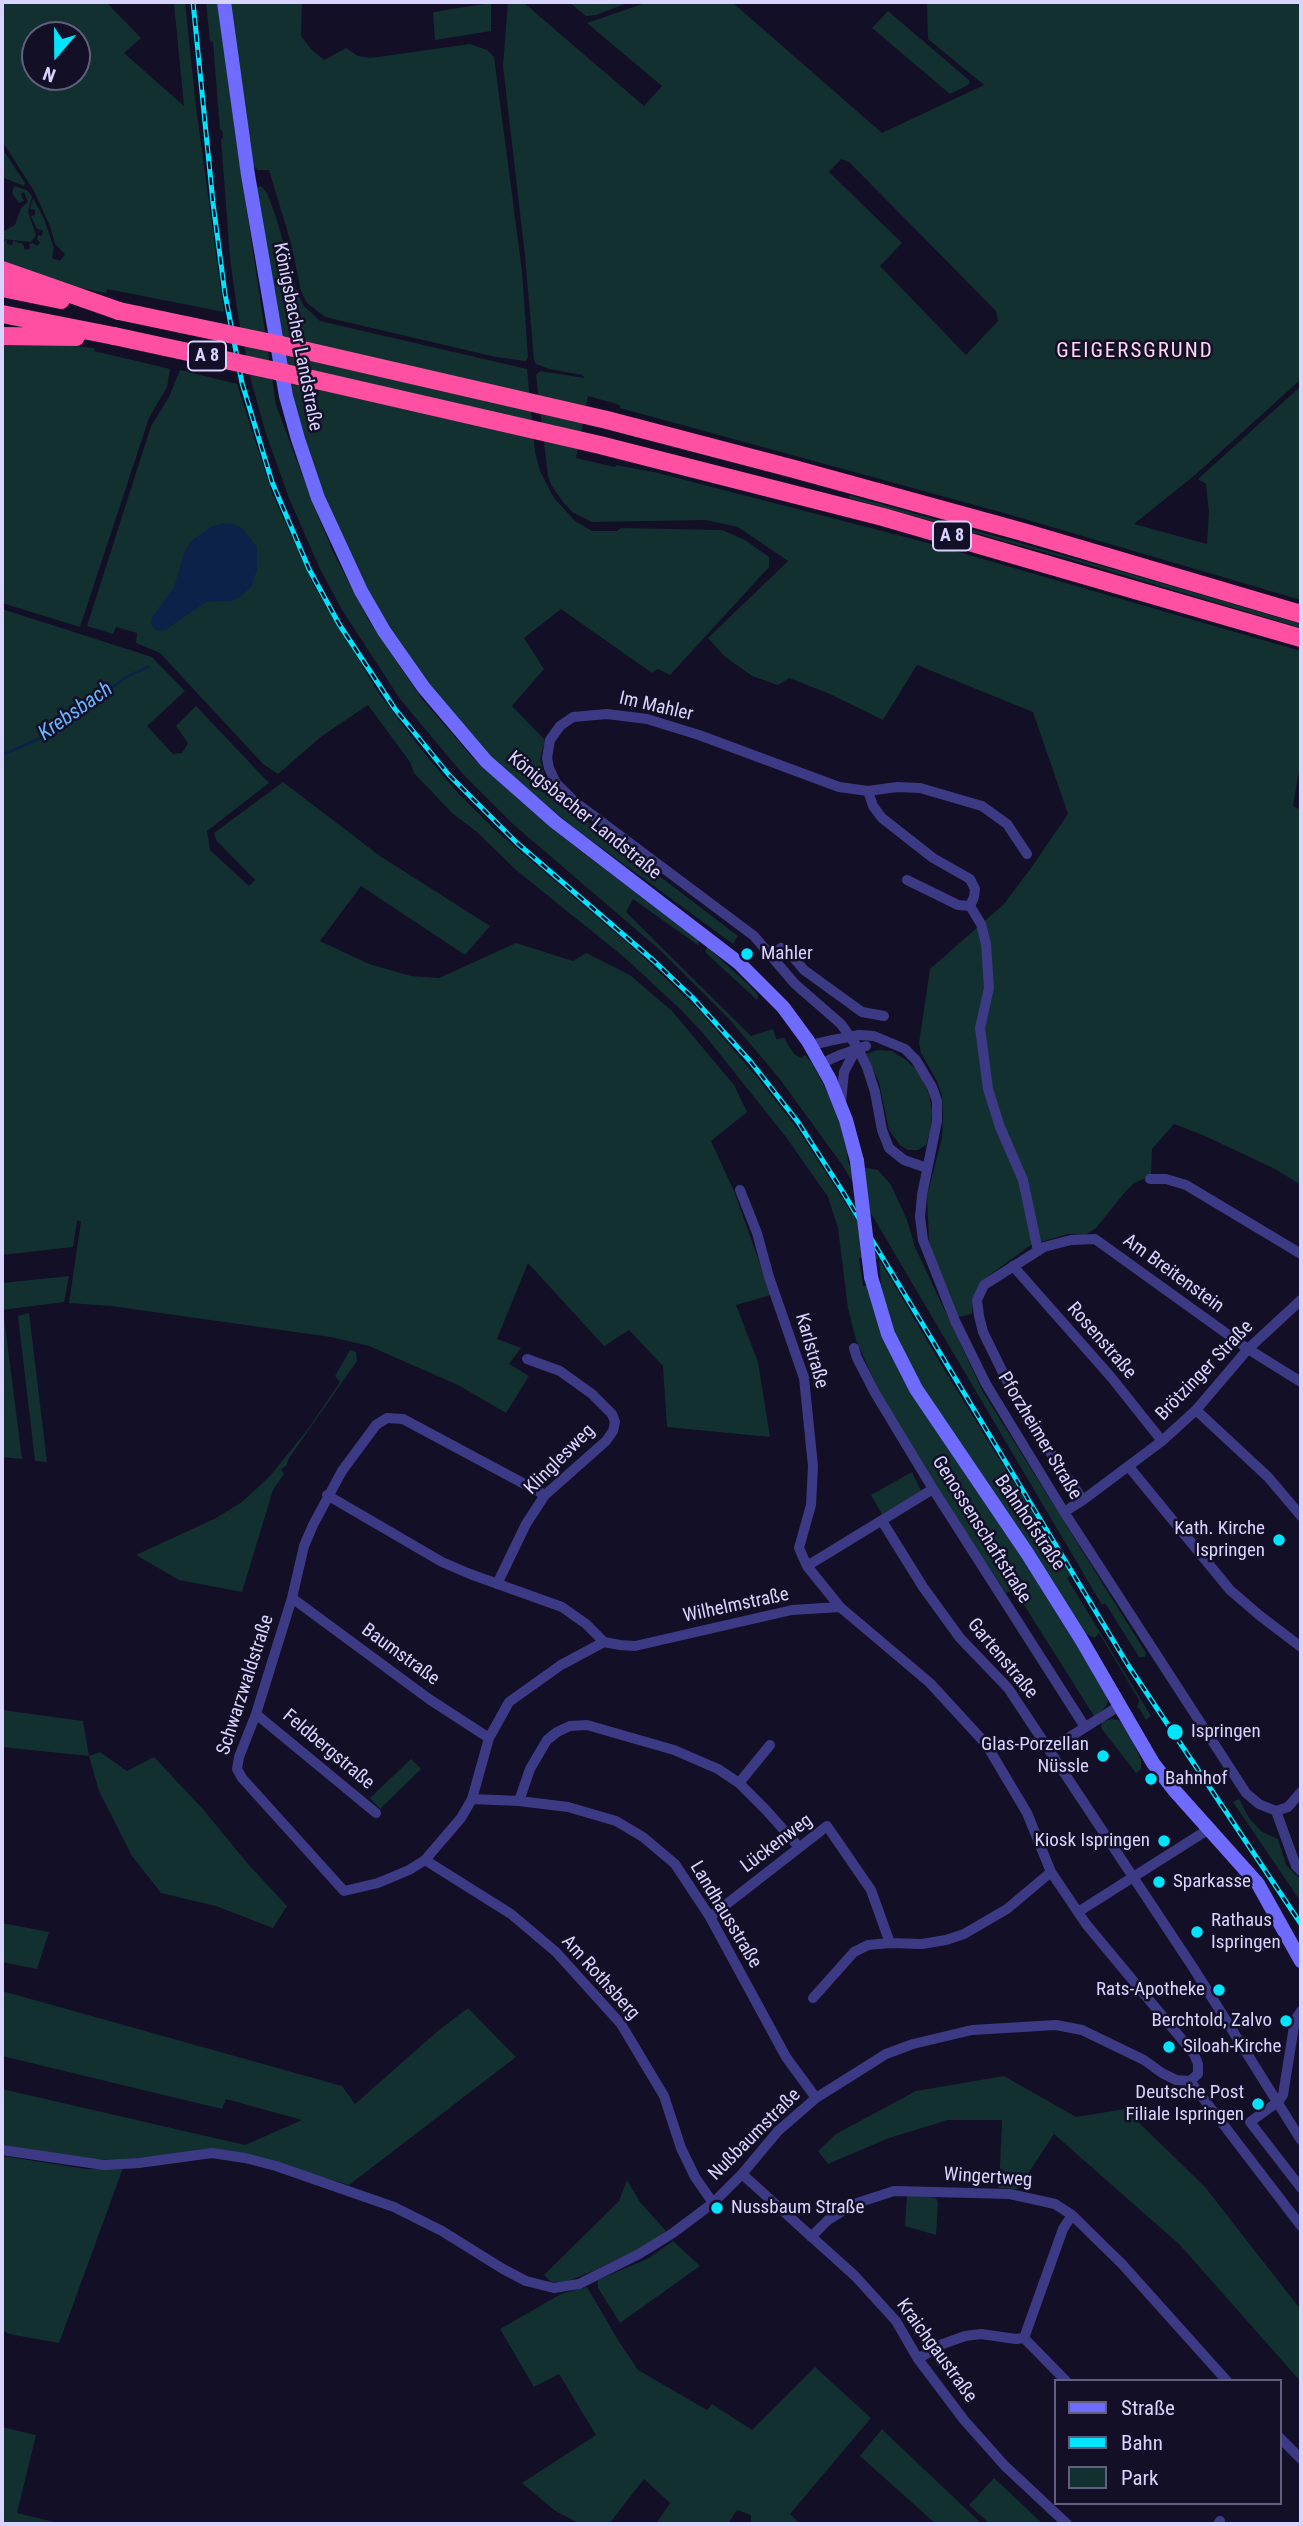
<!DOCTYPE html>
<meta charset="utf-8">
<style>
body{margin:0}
#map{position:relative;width:1303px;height:2526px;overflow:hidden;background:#130f26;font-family:"Roboto Condensed",sans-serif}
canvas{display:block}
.frame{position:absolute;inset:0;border:4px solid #d9d4ff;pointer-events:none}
.legend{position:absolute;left:1054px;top:2379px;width:228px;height:126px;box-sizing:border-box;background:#130f26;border:2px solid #625e7d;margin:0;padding:9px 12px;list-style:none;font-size:21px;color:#d9d4ff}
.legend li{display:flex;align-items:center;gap:14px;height:35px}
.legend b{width:35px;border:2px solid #625e7d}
.north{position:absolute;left:21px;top:21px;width:70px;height:70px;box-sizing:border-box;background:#130f26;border:2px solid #625e7d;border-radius:50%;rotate:200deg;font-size:19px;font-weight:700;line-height:28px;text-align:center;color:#d9d4ff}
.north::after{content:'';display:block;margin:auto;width:24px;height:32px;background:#00e5ff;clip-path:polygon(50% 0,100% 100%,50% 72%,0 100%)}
</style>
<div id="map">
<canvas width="1303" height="2526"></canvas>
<div class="frame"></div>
<ul class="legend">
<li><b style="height:9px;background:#6f6bff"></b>Straße</li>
<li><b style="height:9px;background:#00e5ff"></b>Bahn</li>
<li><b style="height:19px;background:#12302f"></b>Park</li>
</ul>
<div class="north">N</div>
</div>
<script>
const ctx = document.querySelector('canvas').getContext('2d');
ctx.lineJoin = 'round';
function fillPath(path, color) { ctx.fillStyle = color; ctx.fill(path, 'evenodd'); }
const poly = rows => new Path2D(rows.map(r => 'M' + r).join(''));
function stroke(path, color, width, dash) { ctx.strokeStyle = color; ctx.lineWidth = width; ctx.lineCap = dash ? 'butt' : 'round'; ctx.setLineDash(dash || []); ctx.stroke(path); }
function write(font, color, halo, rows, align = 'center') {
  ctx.font = font + ' "Roboto Condensed",sans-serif'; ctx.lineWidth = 5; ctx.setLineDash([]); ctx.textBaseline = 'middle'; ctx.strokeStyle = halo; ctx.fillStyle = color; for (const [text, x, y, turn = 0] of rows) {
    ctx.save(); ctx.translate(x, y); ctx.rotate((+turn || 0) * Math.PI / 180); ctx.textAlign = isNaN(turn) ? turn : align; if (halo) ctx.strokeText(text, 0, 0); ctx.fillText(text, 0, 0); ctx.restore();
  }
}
fillPath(poly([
 [2,2,106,2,141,38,124,53,184,106,174,4,171,2,185,2,196,107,224,312,107,289,106,293,70,286,2,266,2,241,7,240,7,244,12,245,13,241,17,242,23,244,25,250,30,249,29,244,33,243,37,246,40,243,37,239,38,235,42,236,43,230,37,229,31,216,35,215,35,210,30,209,33,198,44,219,54,248,52,258,60,261,65,254,55,244,50,226,34,191,2,141],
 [35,35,77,35,77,77,35,77],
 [206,2,218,2,234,125,276,405,315,509,334,554,369,621,422,699,474,759,552,829,698,940,699,946,633,899,626,912,643,929,751,1036,773,1029,776,1039,784,1038,794,1054,801,1058,805,1055,812,1063,836,1109,849,1154,847,1154,849,1165,878,1170,891,1185,907,1220,915,1247,983,1392,1146,1653,1145,1657,1139,1657,1105,1603,1102,1605,843,1166,779,1078,730,1020,661,951,514,825,461,772,400,699,342,610,320,569,289,498,266,434,252,384,238,316,230,258,221,139,223,138,222,130,220,130,213,42,210,41],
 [230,2,302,2,301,36,311,49,324,60,346,48,358,56,370,58,470,44,487,50,494,57,522,271,528,357,526,361,496,357,325,317,307,303,301,291,291,243,269,170,258,170,253,166],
 [508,2,523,2,644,106,662,86,587,23,648,2,732,2,882,133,984,85,928,39,927,2,1301,2,1301,385,1299,381,1195,475,1134,524,1207,544,1209,512,1206,484,1198,479,1301,386,1301,600,1004,513,620,408,620,405,588,396,576,458,615,467,616,465,654,472,917,540,1301,651,1301,760,1293,806,1301,810,1301,1185,1275,1169,1205,1136,1174,1124,1152,1149,1151,1176,1134,1183,1126,1191,1096,1228,1085,1235,1068,1234,1031,1245,980,1282,973,1300,972,1314,958,1317,935,1263,929,1240,927,1196,942,1138,943,1117,942,1096,937,1081,921,1053,919,1043,930,969,1004,904,1031,868,1068,814,1033,712,917,665,883,720,830,694,789,678,778,685,752,676,724,656,708,638,788,561,738,527,706,520,592,522,572,512,563,502,551,485,548,476,536,375,540,371,585,378,582,375,549,369,536,364,534,360,525,256,503,66],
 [841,159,849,162,996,311,998,321,966,355,880,266,902,243,829,172],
 [569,2,630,2,596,15,586,16],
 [491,3,491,31,435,40,433,12],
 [888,11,970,81,968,85,950,94,872,28],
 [2,148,25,183,24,186,2,177],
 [14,186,27,190,32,196,28,212,36,235,31,242,2,239,2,232,15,225,21,208,28,202,24,192,21,194,24,201,19,203,12,193],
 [261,186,267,193,276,217,297,292,304,306,320,321,527,369,535,452,540,471,554,498,575,521,592,531,617,531,621,528,722,530,745,540,769,557,769,567,670,675,658,669,652,673,561,609,524,638,544,669,512,706,545,740,540,759,548,786,591,824,738,936,733,944,577,830,488,757,418,673,373,600,331,517,305,442,294,399,256,188],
 [2,340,95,348,94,351,170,369,167,387,149,418,80,627,2,603],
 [180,370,237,384,272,493,314,586,378,692,424,753,458,793,493,828,639,953,698,1009,757,1077,797,1128,852,1213,945,1371,1071,1575,1067,1578,1151,1716,1146,1720,1139,1708,1137,1709,1139,1700,1099,1633,1095,1638,1084,1633,930,1401,895,1336,879,1284,881,1283,879,1259,859,1258,863,1286,867,1286,874,1311,995,1515,1077,1643,1108,1698,1107,1705,1097,1715,1094,1716,1014,1589,1006,1593,941,1495,882,1398,856,1340,848,1308,838,1228,828,1197,786,1137,703,1033,680,1009,624,957,516,870,477,832,452,813,414,773,410,762,368,705,322,736,278,774,263,764,160,653,136,643,137,633,116,627,113,634,87,626,151,426,169,397],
 [849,495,1137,576,1301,624,1301,628,1076,561,849,498],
 [2,609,152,657,185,691,147,726,173,754,182,753,188,743,176,726,196,706,269,783,207,831,210,850,249,886,255,880,216,840,214,833,283,782,380,856,490,926,465,955,361,886,320,941,369,964,411,976,439,978,516,943,573,961,586,953,630,975,672,1011,734,1085,747,1112,711,1141,734,1191,771,1295,736,1305,758,1362,770,1437,667,1427,663,1366,629,1330,604,1346,528,1263,497,1339,521,1348,509,1364,529,1376,506,1413,458,1385,369,1346,331,1337,111,1306,69,1303,81,1221,77,1221,73,1247,2,1255],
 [707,947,750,986,758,995,757,1000,705,952],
 [877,1050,892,1051,906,1060,920,1073,929,1094,932,1112,930,1132,926,1145,918,1150,908,1150,900,1145,889,1130,879,1082,866,1054],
 [69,1276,64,1302,2,1310,2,1283],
 [29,1313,47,1462,35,1461,18,1316],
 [2,1317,4,1317,22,1459,2,1457],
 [350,1350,356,1352,357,1361,289,1458,286,1466,281,1469,284,1474,273,1490,242,1592,179,1580,136,1555,216,1518,242,1502,270,1476,308,1429,340,1382,335,1376],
 [912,1472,921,1491,882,1514,871,1495],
 [2,1710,83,1721,89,1756,100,1752,127,1771,154,1757,202,1808,248,1864,287,1906,273,1928,216,1906,161,1893,132,1856,99,1791,89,1756,2,1747],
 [1111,1719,1119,1720,1129,1733,1141,1760,1141,1769,1136,1773,1101,1728,1102,1722],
 [411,1759,421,1769,380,1809,370,1798],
 [1239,1799,1249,1818,1262,1832,1278,1839,1286,1865,1301,1880,1301,1902,1233,1802],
 [2,1923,49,1932,37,1969,2,1962],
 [2,1991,342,2086,355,2104,439,2030,468,2008,516,2057,349,2185,238,2152,213,2150,118,2160,84,2159,2,2146,2,2089,245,2145,302,2120,226,2099,222,2109,2,2056],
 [1004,2076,1076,2117,1125,2109,1205,2187,1301,2310,1301,2382,1180,2245,1054,2134,1018,2189,999,2188,1002,2120,948,2120,889,2138,828,2164,818,2151,836,2134,916,2091],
 [2,2156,87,2169,123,2168,59,2343,9,2334,2,2330],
 [627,2180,640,2202,666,2231,647,2245,593,2271,566,2282,551,2282,544,2275,619,2201],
 [907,2194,936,2198,938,2203,936,2235,905,2226],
 [673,2241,700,2266,620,2323,598,2288,598,2280,649,2258],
 [587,2287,618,2340,638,2370,707,2410,712,2404,752,2430,815,2367,871,2418,790,2514,800,2524,751,2524,751,2515,737,2510,728,2524,656,2524,670,2503,644,2479,609,2524,580,2524,554,2510,522,2483,596,2435,559,2374,534,2387,500,2329,561,2294],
 [2,2427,36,2435,17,2513,54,2522,53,2524,2,2524],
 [882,2429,891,2438,982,2524,936,2524,860,2456],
 [994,2478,1043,2524,990,2524,969,2505]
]), '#12302f');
fillPath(poly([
 [224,523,234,524,243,529,257,547,257,570,251,587,241,596,231,601,206,602,165,630,158,631,153,628,151,623,152,617,174,587,185,550,191,541,212,526]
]), '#0c2248');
stroke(poly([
 [2,755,52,733,126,677,148,667]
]), '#0c2248', 2.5);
stroke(poly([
 [868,791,873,806,882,818,933,858,970,879,975,889,974,897,970,906,958,905,907,880],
 [970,906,981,924,986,944,989,988,980,1028,988,1089,1000,1127,1023,1180,1038,1251],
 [772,956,781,948,792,956,804,970,862,1012,884,1016],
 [859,1035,874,1036,905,1049,916,1060,932,1087,937,1101,937,1121,922,1195,920,1217,923,1240,955,1321,986,1384,1064,1512,1246,1793,1259,1804,1276,1811,1288,1807,1301,1792],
 [811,1045,833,1040],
 [822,1063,840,1055],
 [841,1102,844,1072,856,1049],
 [927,1168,904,1160,889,1148,882,1130,875,1092,867,1067,856,1045,841,1024,795,984,754,936,575,802,556,783,549,768,547,758,550,740,560,726,573,717,607,714,647,719,699,735,839,787,868,791,897,787,920,788,982,806,1007,824,1027,854],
 [1150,1179,1166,1179,1186,1185,1301,1254],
 [740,1190,757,1233,769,1277,804,1378,813,1466,811,1505,799,1548,807,1566,840,1607],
 [1013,1266,1111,1377,1162,1441],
 [854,1348,857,1358,875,1393,933,1489,1085,1727],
 [1196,1410,1268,1477,1301,1516],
 [1129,1467,1230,1590,1259,1615,1301,1647],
 [327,1495,442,1562,470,1574,562,1607,586,1624,604,1642,620,1645,635,1646,792,1610,840,1607,930,1683,986,1744,1027,1813,1051,1872,1086,1924,1194,2054,1198,2064,1198,2074,1190,2081],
 [545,1495,403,1419,387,1418,376,1425,342,1471,313,1525,304,1546,292,1598,256,1714,239,1757,237,1769,242,1778,344,1891,378,1883,409,1870,425,1860,461,1818,472,1799,489,1738,509,1702,561,1665,604,1642],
 [1083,1500,1033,1427,1010,1387,983,1332,979,1316,977,1300,984,1285,1044,1247,1071,1240,1095,1239,1248,1349,1301,1382],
 [1064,1512,1083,1500,1162,1441,1196,1410,1248,1349,1301,1300],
 [882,1521,923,1587,960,1638,1008,1688,1194,1969,1301,2140],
 [807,1566,933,1489],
 [497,1584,526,1524,545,1495,606,1441,613,1431,615,1422,612,1414,592,1394,560,1371,527,1359],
 [292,1598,429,1699,489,1738],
 [256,1714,376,1813],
 [1049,1750,1119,1706],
 [739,1783,770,1745],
 [472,1799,519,1801,568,1807,616,1821,643,1837,675,1864,710,1917,786,2057,816,2098],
 [519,1801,530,1769,547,1740,557,1732,570,1726,587,1725,674,1750,718,1769,739,1783,766,1810,798,1846],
 [1276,1811,1296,1866,1301,1871],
 [425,1860,511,1914,556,1952,621,2024,664,2096,681,2148,695,2177,713,2203],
 [1078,1912,1209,1829],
 [710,1917,827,1826,871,1890,890,1943],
 [813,1998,854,1952,868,1945,890,1943,922,1944,946,1940,964,1934,1007,1909,1051,1872],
 [1301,2011,1295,2020,1283,2095,1279,2101,1250,2122,1301,2188],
 [2,2150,104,2165,139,2163,212,2153,245,2158,276,2166,394,2207,442,2231,503,2269,526,2281,554,2288,579,2284,639,2254,673,2233,713,2203,742,2174,778,2131,816,2098,886,2054,913,2044,972,2030,1056,2025,1082,2030,1144,2060,1162,2073,1176,2080,1190,2081,1301,2226],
 [742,2174,855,2276,896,2321,918,2359,964,2420,1005,2466,1067,2524],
 [811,2237,828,2220,854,2204,894,2191,1010,2194,1055,2204,1072,2215,1122,2264,1227,2381],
 [1024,2338,1063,2229,1072,2215],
 [918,2359,940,2345,965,2336,981,2334,1016,2339,1024,2338,1066,2381],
 [1280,2438,1301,2459],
 [1218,2524,1220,2521]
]), '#3d3a85', 10);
stroke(poly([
 [224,2,248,175,286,396,298,439,318,498,361,591,384,631,424,688,486,761,555,822,739,963,783,1007,808,1041,830,1080,846,1120,857,1161],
 [871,1277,888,1334,916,1389,1027,1553,1081,1639,1153,1763,1174,1790,1258,1884,1301,1961]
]), '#6f6bff', 14);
stroke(poly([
 [2,270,119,311],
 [2,288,61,300],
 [2,314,114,336],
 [2,336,76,337],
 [281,345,607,420,794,469,1023,532,1301,614],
 [299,376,600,445,883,517,1301,638]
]), '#ff4fa3', 18);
const rail = poly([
 [193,2,213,203,225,294,242,383,272,482,309,569,339,624,395,709,449,775,517,843,654,961,692,997,750,1061,798,1122,843,1192,1128,1665,1301,1924]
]);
stroke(rail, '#00e5ff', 5);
stroke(rail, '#130f26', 2.5, [8]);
stroke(poly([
 [833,1040,859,1035],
 [840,1055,866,1046]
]), '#3d3a85', 10);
stroke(poly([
 [857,1161,871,1277]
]), '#6f6bff', 14);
stroke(poly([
 [119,311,281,345],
 [114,336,299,376]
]), '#ff4fa3', 18);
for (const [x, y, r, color] of [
 [747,954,7,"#00e5ff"],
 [1279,1540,7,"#00e5ff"],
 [1175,1732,9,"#00e5ff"],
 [1103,1756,7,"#00e5ff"],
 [1151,1779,7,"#00e5ff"],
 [1164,1841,7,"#00e5ff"],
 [1159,1882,7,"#00e5ff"],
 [1197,1932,7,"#00e5ff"],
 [1219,1990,7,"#00e5ff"],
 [1286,2021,7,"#00e5ff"],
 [1169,2047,7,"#00e5ff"],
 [1258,2104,7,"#00e5ff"],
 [717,2208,7,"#00e5ff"]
]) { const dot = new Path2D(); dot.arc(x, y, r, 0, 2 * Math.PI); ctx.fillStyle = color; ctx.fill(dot); stroke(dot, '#130f26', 2.5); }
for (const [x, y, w] of [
 [207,356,38],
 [952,536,38]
]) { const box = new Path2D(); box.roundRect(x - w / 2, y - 14.5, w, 29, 5); ctx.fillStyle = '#130f26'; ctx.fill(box); stroke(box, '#d9d4ff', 2); }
write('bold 18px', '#d9d4ff', null, [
 ["A 8",207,356],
 ["A 8",952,536]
]);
write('19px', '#d9d4ff', '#130f26', [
 ["Königsbacher Landstraße",297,337,79],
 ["Im Mahler",656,707,13],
 ["Königsbacher Landstraße",584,816,39],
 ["Am Breitenstein",1173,1274,36],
 ["Rosenstraße",1101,1341,49],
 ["Karlstraße",811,1351,74],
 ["Brötzinger Straße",1205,1371,-46],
 ["Pforzheimer Straße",1039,1436,59],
 ["Klinglesweg",560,1460,-45],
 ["Bahnhofstraße",1029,1523,56],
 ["Genossenschaftstraße",981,1530,58],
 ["Wilhelmstraße",736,1606,-12],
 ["Baumstraße",400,1655,36],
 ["Gartenstraße",1002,1659,50],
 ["Schwarzwaldstraße",246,1685,-72],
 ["Feldbergstraße",328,1750,40],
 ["Lückenweg",777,1844,-37],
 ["Landhausstraße",725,1915,59],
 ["Am Rothsberg",600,1978,48],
 ["Nußbaumstraße",755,2135,-45],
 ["Wingertweg",988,2178,4],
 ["Kraichgaustraße",936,2351,54]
]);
write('19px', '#d9d4ff', '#130f26', [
 ["Mahler",761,954],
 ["Kath. Kirche",1265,1529,"right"],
 ["Ispringen",1265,1551,"right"],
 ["Ispringen",1191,1732],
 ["Glas-Porzellan",1089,1745,"right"],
 ["Nüssle",1089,1767,"right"],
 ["Bahnhof",1165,1779],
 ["Kiosk Ispringen",1150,1841,"right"],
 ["Sparkasse",1173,1882],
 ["Rathaus",1211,1921],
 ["Ispringen",1211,1943],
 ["Rats-Apotheke",1205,1990,"right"],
 ["Berchtold, Zalvo",1272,2021,"right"],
 ["Siloah-Kirche",1183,2047],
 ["Deutsche Post",1244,2093,"right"],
 ["Filiale Ispringen",1244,2115,"right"],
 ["Nussbaum Straße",731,2208]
], 'left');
ctx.letterSpacing = '2px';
write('21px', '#ffd6f0', '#130f26', [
 ["GEIGERSGRUND",1135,352]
]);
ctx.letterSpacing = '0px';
write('italic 21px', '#62b6ff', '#130f26', [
 ["Krebsbach",76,712,-35]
]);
</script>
